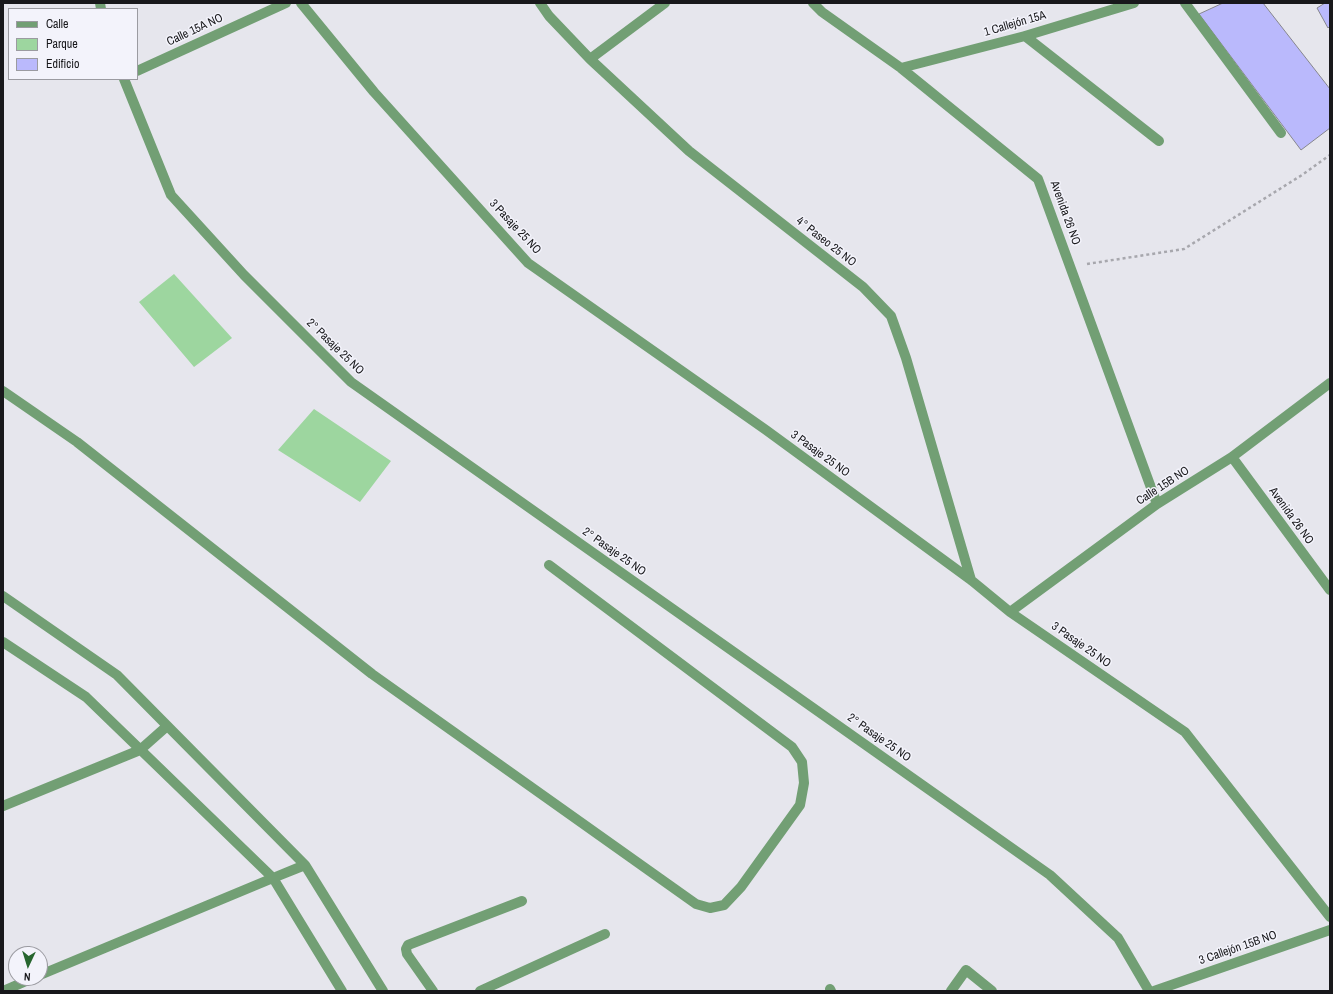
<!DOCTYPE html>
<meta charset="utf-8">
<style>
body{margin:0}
#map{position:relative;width:1333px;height:994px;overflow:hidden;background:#e6e6ed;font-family:"Archivo Narrow",sans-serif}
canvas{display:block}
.frame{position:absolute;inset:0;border:4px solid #18181b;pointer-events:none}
.legend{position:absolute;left:8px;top:8px;width:130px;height:72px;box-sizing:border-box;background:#f3f3fb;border:1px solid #9b9ba1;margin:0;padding:5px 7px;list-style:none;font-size:12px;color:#18181b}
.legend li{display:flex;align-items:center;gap:8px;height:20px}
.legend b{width:20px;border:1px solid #9b9ba1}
.north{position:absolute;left:8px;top:946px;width:40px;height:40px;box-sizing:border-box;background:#f3f3fb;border:1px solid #9b9ba1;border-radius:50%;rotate:184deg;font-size:11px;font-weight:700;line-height:16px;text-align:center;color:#18181b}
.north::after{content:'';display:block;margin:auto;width:14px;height:18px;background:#27662f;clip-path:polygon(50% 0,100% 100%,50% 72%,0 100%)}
</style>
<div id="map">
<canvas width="1333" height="994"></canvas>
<div class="frame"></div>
<ul class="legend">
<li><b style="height:5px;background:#729f74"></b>Calle</li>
<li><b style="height:11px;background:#9dd69f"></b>Parque</li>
<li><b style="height:11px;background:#bab9fc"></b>Edificio</li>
</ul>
<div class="north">N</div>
</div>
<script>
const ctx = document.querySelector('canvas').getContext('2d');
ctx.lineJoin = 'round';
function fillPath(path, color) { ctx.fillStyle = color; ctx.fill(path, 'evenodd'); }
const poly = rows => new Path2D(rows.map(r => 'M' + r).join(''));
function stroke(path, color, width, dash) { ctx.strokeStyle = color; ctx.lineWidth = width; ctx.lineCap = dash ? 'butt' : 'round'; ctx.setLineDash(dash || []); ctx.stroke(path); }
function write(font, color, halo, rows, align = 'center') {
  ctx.font = font + ' "Archivo Narrow",sans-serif'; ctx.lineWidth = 3; ctx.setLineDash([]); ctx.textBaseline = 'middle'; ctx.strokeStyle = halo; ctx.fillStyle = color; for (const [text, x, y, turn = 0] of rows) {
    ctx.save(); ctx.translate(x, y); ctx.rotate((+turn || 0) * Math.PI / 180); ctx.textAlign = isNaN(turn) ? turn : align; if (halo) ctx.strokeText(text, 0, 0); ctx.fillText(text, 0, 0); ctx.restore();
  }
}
fillPath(poly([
 [174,274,232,338,194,367,139,302],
 [314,409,391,461,360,502,278,450]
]), '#9dd69f');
const building = poly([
 [1223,3,1263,3,1330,89,1330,128,1301,150,1199,14,1223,3],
 [1325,3,1330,3,1330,26,1328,28,1317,8,1325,3]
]);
fillPath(building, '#bab9fc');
stroke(building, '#86868d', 1);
stroke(poly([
 [1087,264,1184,249,1302,175,1330,155]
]), '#a7a7ad', 2.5, [3, 3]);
stroke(poly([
 [100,3,101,9],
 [301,3,374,92,528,263,766,430,971,580,1010,612,1185,732,1330,917],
 [540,3,549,16,590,59,689,151,863,287,891,316,906,358,971,580],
 [813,3,822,12,901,68,1038,179,1157,504],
 [1185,3,1281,133],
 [1025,36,1159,141],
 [590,59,665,3],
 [901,68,1025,36,1134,3],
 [137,71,286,3],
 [124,79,171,195,244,275,351,382,1050,875,1118,938,1149,991],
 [3,391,77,442,372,674,696,904,710,908,724,905,741,887,800,805,804,783,802,762,792,747,549,565],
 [1232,457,1330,590],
 [3,596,117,675,305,865,383,991],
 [1010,612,1157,504,1232,457,1330,383],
 [3,642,86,697,273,878,342,991],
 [3,806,140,750,166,727],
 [40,975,273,878,305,865],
 [830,989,831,991],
 [3,991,33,978],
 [433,991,407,954,406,949,408,945,522,901],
 [480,991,605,934],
 [951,991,966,970,992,991],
 [1154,991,1330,930]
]), '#729f74', 10);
write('12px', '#18181b', '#f3f3fb', [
 ["1 Callejón 15A",1015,24,-16],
 ["Calle 15A NO",195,30,-25],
 ["Avenida 26 NO",1065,213,70],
 ["3 Pasaje 25 NO",515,227,47],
 ["4° Paseo 25 NO",826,242,38],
 ["2° Pasaje 25 NO",335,347,44],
 ["3 Pasaje 25 NO",820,454,36],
 ["Calle 15B NO",1163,486,-33],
 ["Avenida 26 NO",1291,516,54],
 ["2° Pasaje 25 NO",614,552,35],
 ["3 Pasaje 25 NO",1081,645,35],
 ["2° Pasaje 25 NO",879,738,35],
 ["3 Callejón 15B NO",1238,948,-19]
]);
</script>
